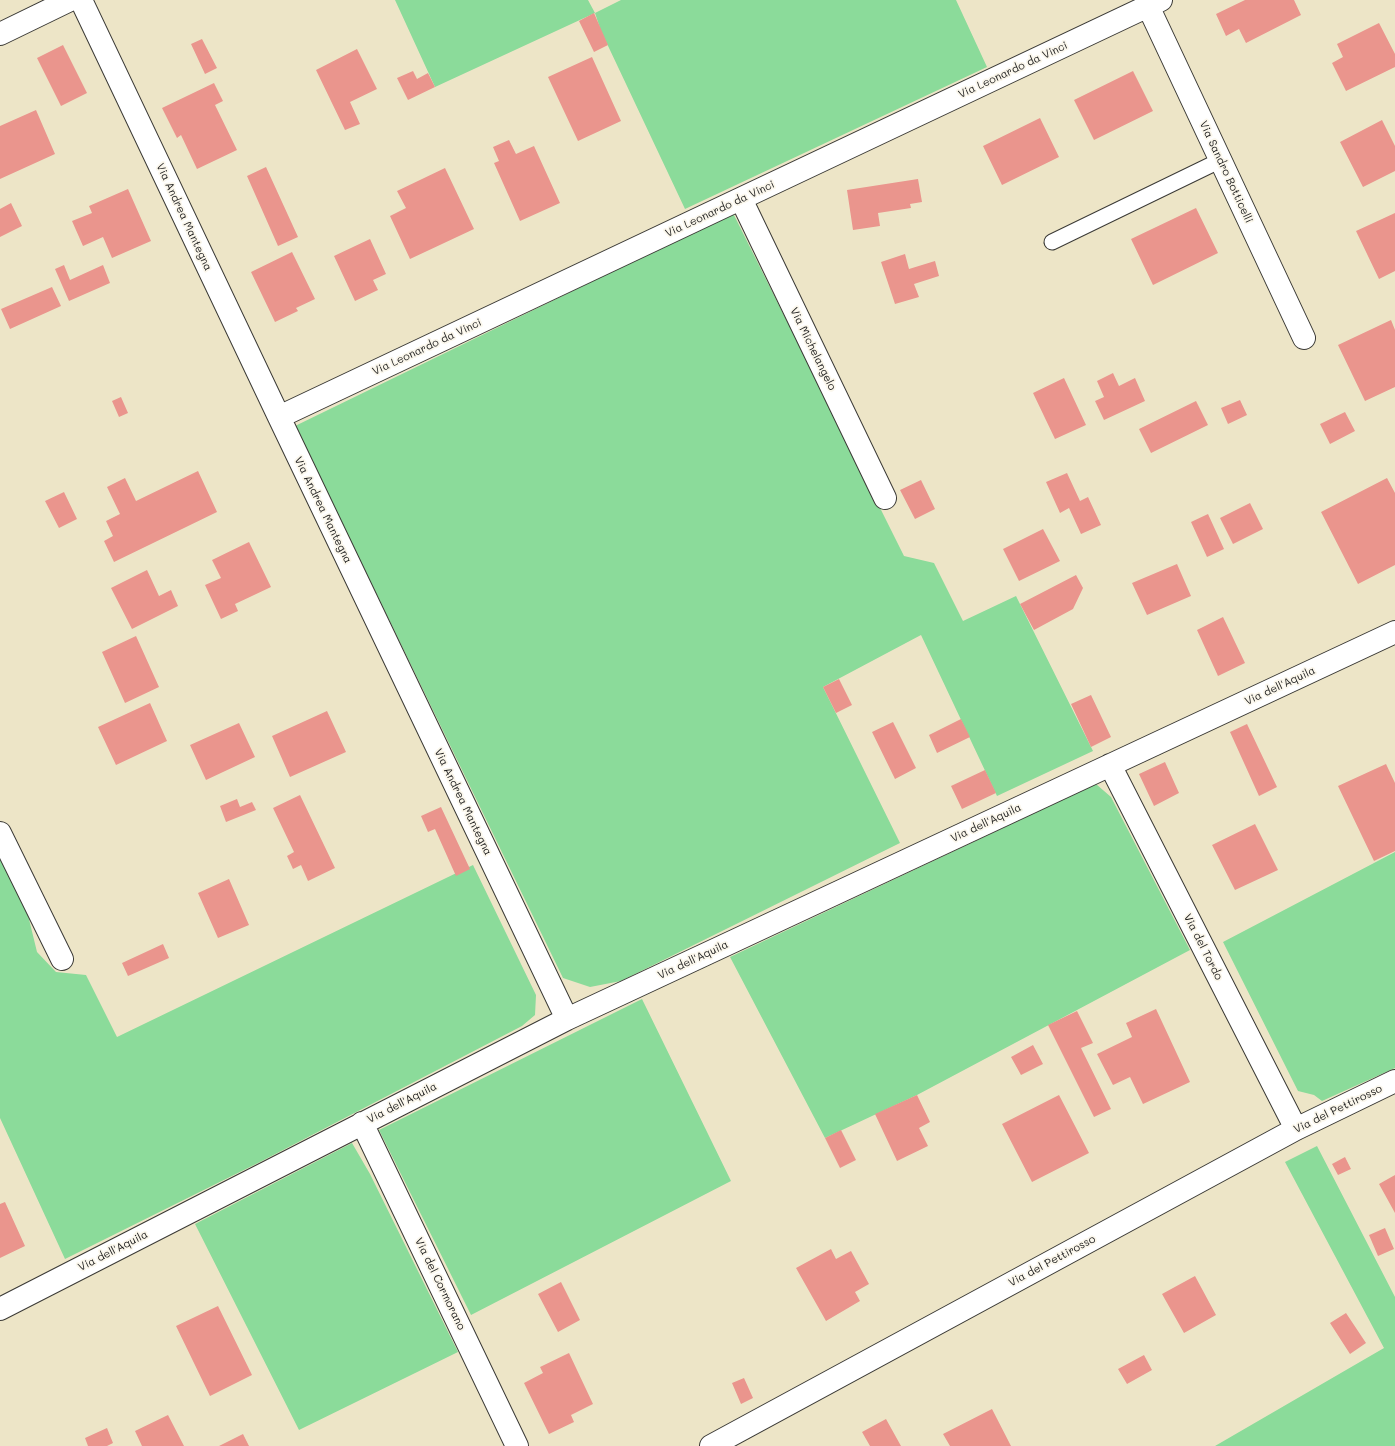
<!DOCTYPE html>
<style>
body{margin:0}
canvas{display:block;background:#ede5c7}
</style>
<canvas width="1395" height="1446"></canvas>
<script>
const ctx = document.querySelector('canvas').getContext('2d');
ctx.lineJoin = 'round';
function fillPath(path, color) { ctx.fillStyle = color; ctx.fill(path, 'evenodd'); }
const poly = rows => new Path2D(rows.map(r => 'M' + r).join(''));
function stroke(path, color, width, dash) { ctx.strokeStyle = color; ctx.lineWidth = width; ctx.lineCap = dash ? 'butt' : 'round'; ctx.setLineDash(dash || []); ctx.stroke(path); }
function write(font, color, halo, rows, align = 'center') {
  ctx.font = font + ' Mali,sans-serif'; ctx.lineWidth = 3.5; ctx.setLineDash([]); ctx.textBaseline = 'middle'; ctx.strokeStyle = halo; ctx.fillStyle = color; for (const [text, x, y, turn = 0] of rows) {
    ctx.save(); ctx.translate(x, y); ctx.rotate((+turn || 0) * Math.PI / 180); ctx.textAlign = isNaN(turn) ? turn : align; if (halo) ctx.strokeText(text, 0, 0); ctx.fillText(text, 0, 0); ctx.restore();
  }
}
fillPath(poly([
 [395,0,588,0,595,13,621,0,956,0,987,67,685,209,601,31,595,13,435,87],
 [733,213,904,556,934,563,963,621,1016,596,1093,751,997,796,921,635,823,687,900,843,621,981,590,987,563,978,295,426],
 [1096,784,1111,797,1190,950,917,1095,825,1138,730,957],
 [1395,852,1395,1068,1322,1101,1314,1095,1298,1091,1223,942],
 [0,857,28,915,37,952,56,972,86,975,117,1037,473,865,536,995,535,1015,522,1026,260,1162,65,1259,0,1118],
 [642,999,731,1181,471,1315,379,1130],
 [352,1143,370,1174,458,1352,299,1430,195,1224],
 [1317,1146,1395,1297,1395,1446,1215,1446,1384,1348,1285,1162]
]), '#8bdb9a');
fillPath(poly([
 [1245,0,1294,0,1301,15,1246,43,1239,29,1226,36,1216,14],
 [594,13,608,45,594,52,579,21],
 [1379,23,1395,54,1395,67,1346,91,1332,63,1343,57,1337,44],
 [202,39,217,68,205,74,191,44],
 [63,45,87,93,61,106,37,58],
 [357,49,377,89,350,102,360,124,345,130,316,70],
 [592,57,621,121,578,141,548,77],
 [413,71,417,79,428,73,435,87,408,100,397,78],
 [1133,71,1153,111,1094,140,1074,100],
 [214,83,223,101,215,105,237,150,197,169,181,135,177,138,162,108],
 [36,110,55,154,0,179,0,126],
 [1040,118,1059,157,1002,185,983,146],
 [1382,120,1395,146,1395,171,1363,187,1340,142],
 [509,140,516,154,534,146,560,203,520,221,494,163,499,161,493,147],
 [266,167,298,237,278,246,247,176],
 [445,168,474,229,410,259,390,216,406,208,397,191],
 [918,179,922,202,910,204,911,208,878,213,880,226,853,230,847,190],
 [128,189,151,241,112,258,103,237,83,246,72,221,92,213,89,206],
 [11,203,22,226,0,237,0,209],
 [1196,208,1218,253,1153,285,1131,239],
 [1395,213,1395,271,1379,279,1356,231],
 [370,239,386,274,373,280,378,290,355,301,334,256],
 [292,252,315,299,296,308,298,311,275,322,251,272],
 [905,254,909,269,935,261,939,276,914,284,919,297,895,304,881,262],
 [64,265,70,280,103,265,110,283,69,301,55,269],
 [52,287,61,306,10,329,1,309],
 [1391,320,1395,330,1395,387,1365,401,1338,345],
 [1113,373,1119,386,1135,378,1145,401,1104,420,1095,401,1104,397,1097,381],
 [1064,378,1086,425,1055,439,1033,393],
 [121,397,128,413,119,417,112,401],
 [1240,400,1247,415,1228,424,1221,408],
 [1196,401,1208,425,1151,453,1139,429],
 [1345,412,1355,431,1330,444,1320,424],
 [198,471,217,512,114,562,104,541,113,536,106,521,120,514,107,487,125,478,136,501],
 [1067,473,1080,501,1088,497,1101,525,1081,534,1069,508,1060,513,1046,482],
 [1387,478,1395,493,1395,565,1358,584,1321,512],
 [921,480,935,509,915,519,900,490],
 [64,492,77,519,59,528,45,501],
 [1250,503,1263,529,1233,544,1220,518],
 [1208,514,1224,549,1207,557,1191,522],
 [1043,529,1060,561,1019,581,1003,549],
 [249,542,271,587,235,604,238,611,221,619,205,585,221,578,212,560],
 [1177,564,1191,596,1147,615,1132,583],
 [147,570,159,596,171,590,178,606,132,629,111,588],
 [1076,575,1083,588,1073,609,1034,630,1020,604],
 [1223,617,1245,663,1218,676,1197,630],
 [136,636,159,687,125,703,102,652],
 [839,679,852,705,836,713,823,687],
 [1091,695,1111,737,1091,747,1071,704],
 [150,703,167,741,116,765,98,727],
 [327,711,346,752,290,777,272,736],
 [961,719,970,737,937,753,929,735],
 [893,722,916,768,895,779,872,732],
 [239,723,255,757,206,780,190,745],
 [1247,724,1277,787,1259,796,1230,732],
 [1165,762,1179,793,1154,806,1139,774],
 [1386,764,1395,783,1395,851,1374,861,1338,786],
 [985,770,996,793,962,809,951,786],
 [300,795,335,868,308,881,301,865,293,869,287,856,294,852,273,808],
 [237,799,240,807,252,802,256,810,226,822,220,806],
 [441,807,470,869,456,876,435,829,428,832,421,816],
 [1255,824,1278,870,1235,890,1212,845],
 [229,879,249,925,218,938,198,893],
 [163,944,169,958,128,976,122,963],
 [1156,1009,1190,1082,1143,1104,1130,1077,1113,1085,1097,1054,1132,1037,1126,1023],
 [1077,1011,1093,1043,1081,1048,1111,1109,1094,1117,1048,1025],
 [1033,1045,1043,1064,1021,1075,1011,1057],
 [917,1095,930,1122,919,1128,928,1146,897,1161,875,1114],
 [1059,1095,1089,1153,1032,1182,1002,1124],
 [841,1130,856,1160,840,1168,825,1138],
 [1345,1157,1351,1169,1338,1175,1332,1164],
 [1395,1175,1395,1213,1379,1184],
 [5,1202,25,1246,0,1258,0,1204],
 [1385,1228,1394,1249,1378,1256,1369,1235],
 [831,1249,836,1259,851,1251,869,1284,855,1292,860,1301,826,1321,796,1268],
 [1195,1276,1216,1315,1184,1333,1162,1294],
 [561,1282,580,1320,558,1332,538,1294],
 [218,1306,252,1375,210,1396,176,1326],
 [1346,1313,1366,1343,1350,1354,1330,1323],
 [569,1353,593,1404,571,1415,574,1422,549,1434,524,1383,543,1373,540,1367],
 [1144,1355,1152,1370,1127,1384,1118,1369],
 [744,1378,753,1398,741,1404,732,1383],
 [992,1409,1011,1446,950,1446,943,1434],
 [168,1415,184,1446,142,1446,135,1431],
 [886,1419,901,1446,870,1446,862,1432],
 [107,1428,113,1443,107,1446,88,1446,85,1438],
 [243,1434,249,1446,219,1446]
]), '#ea958d');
const service = poly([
 [1052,242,1221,160]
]);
const minor = poly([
 [81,0,279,417,567,1019],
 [1148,6,1304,338],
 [0,34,70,0],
 [741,199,885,498],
 [279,417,1161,0],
 [1110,765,1296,1129],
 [0,833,62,959],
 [362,1123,517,1446],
 [0,1309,567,1019,1395,632],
 [711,1446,1296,1129,1395,1081]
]);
stroke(service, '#3b3a36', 17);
stroke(minor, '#3b3a36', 24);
stroke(service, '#fff', 15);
stroke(minor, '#fff', 22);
write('11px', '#1c1c1c', '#fbf7ec', [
 ["Via Leonardo da Vinci",1013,70,-25],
 ["Via Sandro Botticelli",1226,172,65],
 ["Via Leonardo da Vinci",720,209,-25],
 ["Via Andrea Mantegna",184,217,65],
 ["Via Leonardo da Vinci",427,347,-25],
 ["Via Michelangelo",813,349,64],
 ["Via Andrea Mantegna",323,510,64],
 ["Via dell'Aquila",1280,686,-25],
 ["Via Andrea Mantegna",463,802,64],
 ["Via dell'Aquila",986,823,-25],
 ["Via del Tordo",1203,947,63],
 ["Via dell'Aquila",693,960,-25],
 ["Via dell'Aquila",402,1103,-27],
 ["Via del Pettirosso",1338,1109,-26],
 ["Via dell'Aquila",113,1251,-27],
 ["Via del Pettirosso",1052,1261,-28],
 ["Via del Cormorano",440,1284,64]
]);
</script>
